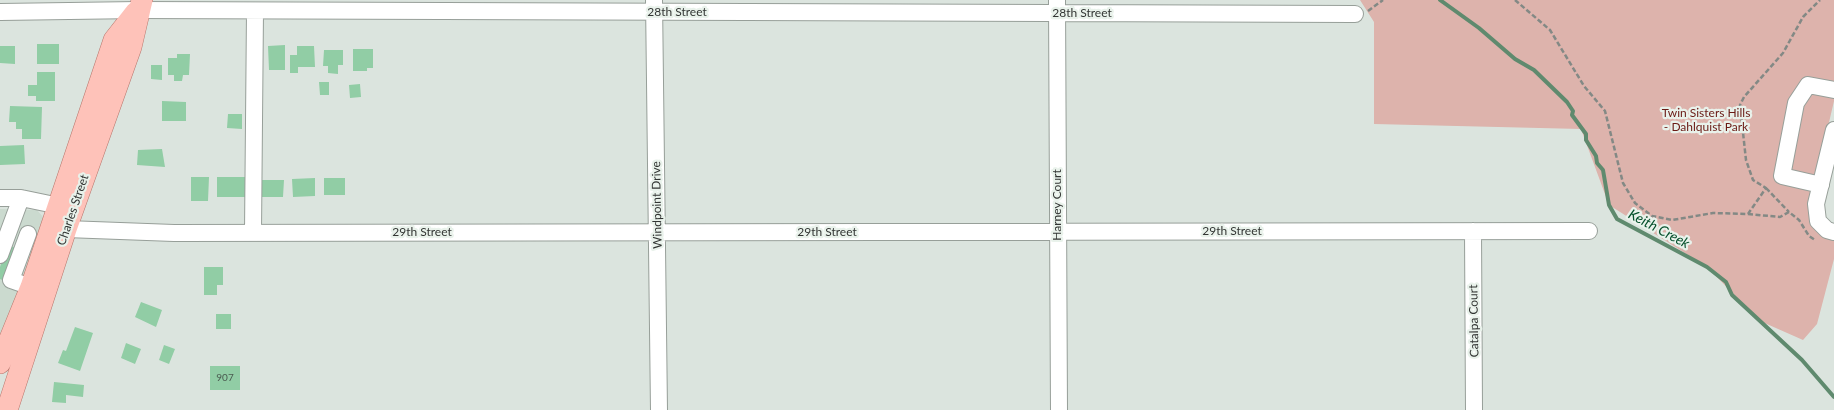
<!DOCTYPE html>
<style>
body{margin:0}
canvas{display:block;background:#dbe4de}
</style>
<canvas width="1834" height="410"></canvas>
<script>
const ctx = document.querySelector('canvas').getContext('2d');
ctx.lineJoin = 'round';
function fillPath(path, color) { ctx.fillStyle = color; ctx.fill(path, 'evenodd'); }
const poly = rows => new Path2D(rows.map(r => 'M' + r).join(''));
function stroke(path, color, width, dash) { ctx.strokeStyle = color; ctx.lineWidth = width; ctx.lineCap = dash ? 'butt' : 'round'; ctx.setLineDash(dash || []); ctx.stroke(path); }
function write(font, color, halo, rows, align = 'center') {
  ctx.font = font + ' Lato,sans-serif'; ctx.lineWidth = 4.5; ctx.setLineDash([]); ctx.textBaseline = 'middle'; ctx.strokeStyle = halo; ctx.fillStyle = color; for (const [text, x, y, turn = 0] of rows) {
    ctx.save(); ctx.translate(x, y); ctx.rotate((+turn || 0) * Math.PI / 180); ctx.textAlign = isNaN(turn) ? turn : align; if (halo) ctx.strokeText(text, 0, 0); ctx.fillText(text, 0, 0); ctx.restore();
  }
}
fillPath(poly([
 [0,209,37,210,43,217,43,223,0,341]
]), '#cbdacf');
fillPath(poly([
 [1360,0,1834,0,1834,101,1809,208,1811,226,1820,233,1834,237,1834,259,1817,324,1803,340,1760,321,1707,267,1609,205,1581,129,1374,124,1374,22]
]), '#ddb3ac');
stroke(poly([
 [1440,0,1479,28,1515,59,1534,70,1567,102,1573,111,1572,115,1586,134,1586,140,1596,156,1597,163,1603,170,1609,205,1617,219,1707,267,1726,282,1732,295,1802,360,1834,397]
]), '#5f8a6e', 4);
fillPath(poly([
 [37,44,59,44,59,64,37,64],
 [285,45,285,70,269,70,268,46],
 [0,46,15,46,15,64,0,63],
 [297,46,314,46,315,67,298,67,298,73,290,73,290,55,297,55],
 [353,49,373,49,373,68,367,68,367,71,353,71],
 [324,50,343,50,343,65,338,65,338,74,328,73,328,66,323,66],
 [177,54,190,54,189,75,183,75,182,81,174,81,174,75,168,75,168,58,177,58],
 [151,65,162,65,162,80,151,79],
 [37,72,55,72,55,101,36,101,36,96,28,96,28,85,37,85],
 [319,82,329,82,329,95,320,95],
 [360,84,361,97,350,98,349,85],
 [162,101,186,102,186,121,162,121],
 [10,106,42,107,41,139,22,139,22,129,16,129,16,122,9,122],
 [228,114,242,114,242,129,227,128],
 [24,145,25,164,0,165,0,146],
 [162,149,165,167,137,165,138,150],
 [191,177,209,177,208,201,191,201],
 [217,177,246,177,246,197,217,197],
 [315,178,315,196,293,197,292,179],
 [324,178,345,178,345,195,324,195],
 [262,180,284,180,283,197,261,197],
 [8,245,19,249,7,282,0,279,0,267],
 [204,267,223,267,223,285,217,285,217,295,204,295],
 [141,302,162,310,156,327,135,317],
 [216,314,231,314,231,329,216,329],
 [75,327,93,333,80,371,58,363,63,350,66,351],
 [126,343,141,349,135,364,121,358],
 [164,345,175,349,169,364,159,360],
 [210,366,240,366,240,390,210,390],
 [54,382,84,385,83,397,66,395,66,403,52,402]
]), '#91cda5');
const minor = poly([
 [654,0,659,410],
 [1057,0,1059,410],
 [0,12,138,10,1355,14],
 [1834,130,1816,204,1818,221,1827,230,1834,232],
 [1821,185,1782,176,1796,103,1808,85,1834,90],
 [0,198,21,198,69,208],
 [66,229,174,233,1589,231],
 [1473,231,1474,410],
 [253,232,255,11],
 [28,234,11,280,31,287],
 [0,255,21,198]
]);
const major = poly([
 [0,363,31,287,114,40,136,12],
 [7,410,66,229,131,47,142,0]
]);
stroke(minor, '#979f99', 18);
stroke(major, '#b7766c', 22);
stroke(poly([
 [1515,0,1550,30,1584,86,1605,111,1623,183,1635,203,1652,216,1672,220,1713,213,1748,214,1766,188,1753,180,1746,160,1740,105,1744,97,1783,53,1803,17,1820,0],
 [1368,11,1383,0],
 [1766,188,1789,212],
 [1748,214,1780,217,1789,212,1799,220,1809,236,1815,240]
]), '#838985', 2.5, [5, 2.5]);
stroke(minor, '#fff', 16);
stroke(major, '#fec2b9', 21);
write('10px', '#4a5b50', null, [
 ["907",225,378]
]);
write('12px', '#323533', '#e9f2eb', [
 ["28th Street",677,12],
 ["28th Street",1082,13],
 ["Windpoint Drive",657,205,-91],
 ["Harney Court",1057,205,-90],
 ["Charles Street",73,210,-71],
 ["29th Street",1232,231],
 ["29th Street",422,232],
 ["29th Street",827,232],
 ["Catalpa Court",1474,321,-91]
]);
write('12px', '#6a1a14', '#e9f2eb', [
 ["Twin Sisters Hills",1706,113],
 ["- Dahlquist Park",1706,127]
]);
write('italic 14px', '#07512d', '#e9f2eb', [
 ["Keith Creek",1659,229,28]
]);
</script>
